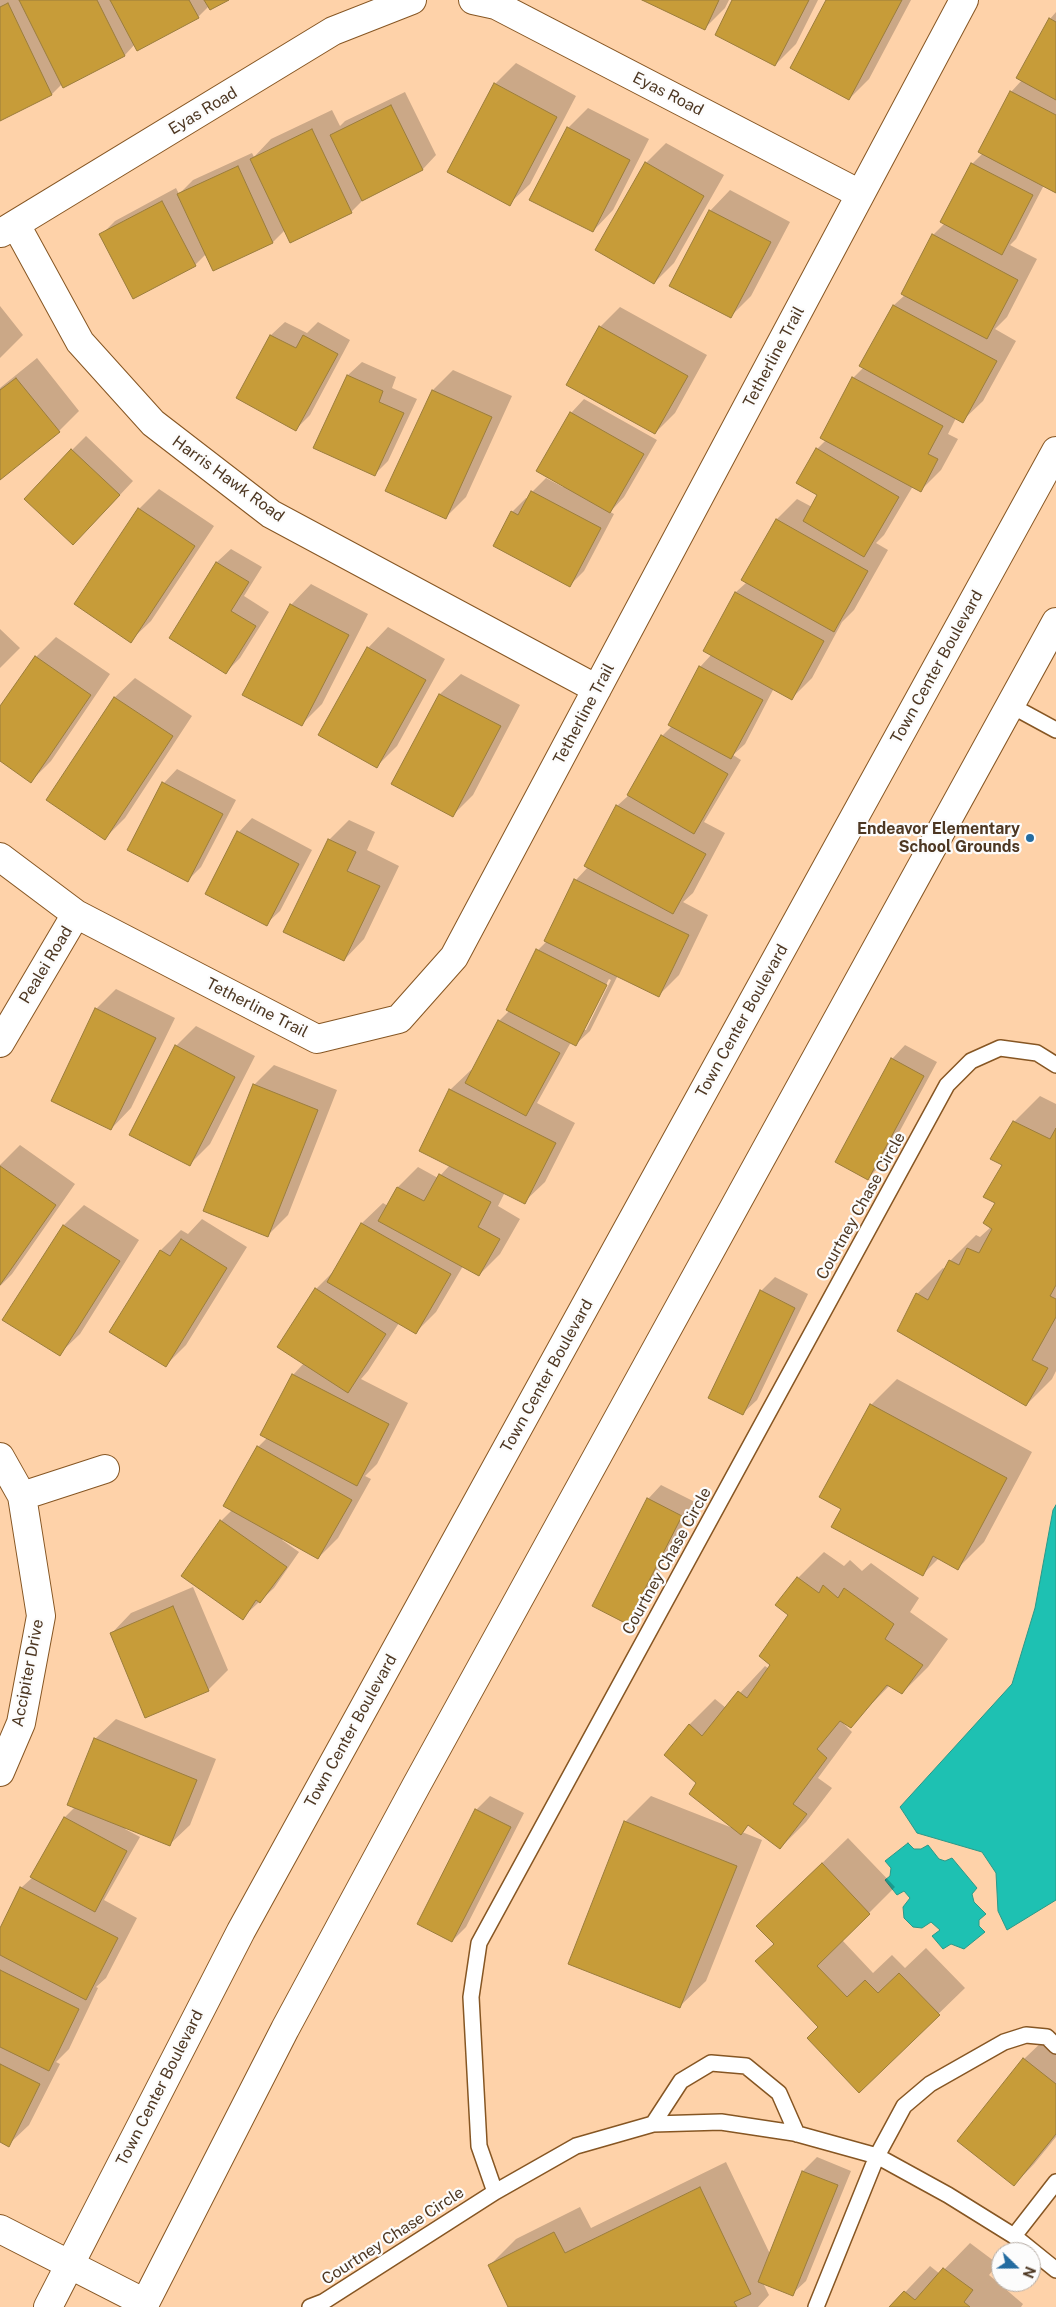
<!DOCTYPE html>
<style>
body{margin:0}
#map{position:relative;width:1056px;height:2307px;overflow:hidden;background:#fed2a9;font-family:"Public Sans",sans-serif}
canvas{display:block}
.north{position:absolute;left:991px;top:2242px;width:50px;height:50px;box-sizing:border-box;background:#fcfcfc;border:1px solid #b6ada5;border-radius:50%;rotate:112deg;font-size:14px;font-weight:700;line-height:20px;text-align:center;color:#4d3722}
.north::after{content:'';display:block;margin:auto;width:18px;height:22px;background:#246ca0;clip-path:polygon(50% 0,100% 100%,50% 72%,0 100%)}
</style>
<div id="map">
<canvas width="1056" height="2307"></canvas>
<div class="north">N</div>
</div>
<script>
const ctx = document.querySelector('canvas').getContext('2d');
ctx.lineJoin = 'round';
function fillPath(path, color) { ctx.fillStyle = color; ctx.fill(path, 'evenodd'); }
const poly = rows => new Path2D(rows.map(r => 'M' + r).join(''));
function stroke(path, color, width, dash) { ctx.strokeStyle = color; ctx.lineWidth = width; ctx.lineCap = dash ? 'butt' : 'round'; ctx.setLineDash(dash || []); ctx.stroke(path); }
function write(font, color, halo, rows, align = 'center') {
  ctx.font = font + ' "Public Sans",sans-serif'; ctx.lineWidth = 4.5; ctx.setLineDash([]); ctx.textBaseline = 'middle'; ctx.strokeStyle = halo; ctx.fillStyle = color; for (const [text, x, y, turn = 0] of rows) {
    ctx.save(); ctx.translate(x, y); ctx.rotate((+turn || 0) * Math.PI / 180); ctx.textAlign = isNaN(turn) ? turn : align; if (halo) ctx.strokeText(text, 0, 0); ctx.fillText(text, 0, 0); ctx.restore();
  }
}
const water = poly([
 [1056,1505,1056,1900,1007,1930,998,1911,996,1873,982,1852,917,1833,900,1807,1012,1684,1035,1608,1053,1510,1056,1505],
 [908,1843,914,1849,921,1849,928,1845,939,1859,945,1861,952,1858,977,1888,972,1894,974,1902,986,1914,979,1920,979,1926,985,1932,964,1949,951,1944,943,1949,932,1936,940,1930,931,1922,922,1928,913,1927,904,1918,903,1907,910,1898,904,1891,897,1895,885,1880,890,1876,891,1868,885,1861,908,1843]
]);
fillPath(water, '#1ec1b2');
stroke(water, '#2c9887', 1);
fillPath(poly([
 [0,0,226,0,209,6,198,17,135,44,125,55,62,84,52,94,0,120],
 [644,0,729,0,725,8,705,28],
 [734,0,818,0,796,44,775,65],
 [828,0,911,0,869,79,849,99],
 [1056,12,1056,191,1044,185,1016,239,1010,245,1037,259,1007,317,995,329,1016,341,983,401,962,421,956,418,948,434,958,439,941,470,921,490,913,486,884,535,876,543,888,550,854,610,842,622,812,678,792,698,774,688,745,744,733,755,741,760,704,822,725,833,693,893,683,902,708,915,679,975,659,995,618,975,590,1031,576,1044,571,1042,537,1103,575,1123,545,1182,524,1202,505,1192,498,1206,520,1219,500,1254,479,1275,463,1266,436,1312,416,1332,399,1323,368,1371,361,1379,408,1403,377,1464,365,1476,371,1479,338,1538,318,1558,283,1538,282,1540,299,1552,274,1588,242,1618,182,1576,221,1521,232,1510,258,1447,267,1438,262,1435,293,1375,304,1363,279,1347,316,1289,337,1268,362,1223,383,1203,388,1206,398,1187,418,1167,438,1178,450,1165,450,1090,471,1070,473,1071,500,1020,509,1011,538,950,547,941,576,880,588,867,617,806,629,795,662,736,672,726,700,667,712,654,705,650,736,592,747,582,743,580,777,519,797,499,812,507,819,495,817,449,826,440,853,378,864,367,861,365,894,305,905,295,933,235,945,223,972,164,983,153,1011,92,1022,80,1050,19],
 [609,979,611,980,586,1030,583,1030],
 [516,63,576,96,530,184,509,204,449,171,495,84],
 [405,92,436,155,423,169,366,197,351,212,285,230,273,242,213,269,206,254,195,265,101,235,115,221,176,188,179,194,193,180,252,153,254,157,271,139,332,110,340,126,345,121],
 [588,108,649,139,613,210,593,231,568,128],
 [666,143,724,175,674,263,654,283,646,163],
 [730,190,790,222,751,296,730,317,710,211],
 [0,306,23,335,0,358],
 [620,307,707,355,675,413,655,433,600,327],
 [285,322,307,333,318,322,350,340,310,415,296,429,238,397,271,335],
 [37,358,79,411,59,431,0,478,0,388],
 [362,362,396,377,392,388,417,399,388,461,374,475,315,448,348,375],
 [453,370,512,396,466,497,446,517,433,390],
 [584,399,657,440,624,497,610,512,614,514,584,571,570,585,512,512,526,498,528,499,532,492,546,478,563,487,571,413],
 [86,436,133,481,87,530,72,450],
 [159,489,214,526,151,621,130,641,75,604,139,509],
 [231,549,262,567,244,596,269,612,240,658,226,672,171,638,217,562],
 [311,584,368,614,322,704,302,724,291,605],
 [388,627,445,659,397,746,377,766,368,648],
 [0,629,20,648,0,668],
 [56,637,110,674,51,761,31,781,0,760,0,709,36,657],
 [461,674,520,705,473,795,453,815,393,783,440,694],
 [135,678,192,716,125,818,105,838,114,698],
 [177,769,236,800,201,867,187,881,164,783],
 [252,818,312,850,280,911,266,924,239,832],
 [349,820,375,832,367,850,399,866,364,939,344,960,329,840],
 [116,989,175,1018,131,1108,111,1129,96,1009],
 [196,1026,255,1056,210,1144,190,1164,176,1046],
 [905,1045,937,1062,882,1164,868,1178,892,1059],
 [274,1065,337,1090,288,1215,267,1236,254,1085],
 [1040,1096,1056,1104,1056,1371,1052,1379,1026,1405,917,1294,943,1268,946,1270,950,1261,976,1235,980,1237,991,1227,1014,1122],
 [20,1145,75,1184,12,1274,0,1286,0,1165],
 [84,1205,139,1240,80,1334,59,1354,63,1226],
 [202,1219,247,1247,186,1345,166,1365,111,1331,161,1250,181,1230,188,1234],
 [775,1277,808,1294,757,1400,743,1413,761,1291],
 [897,1379,1032,1452,984,1542,958,1568,939,1558,922,1575,843,1508,871,1405],
 [661,1485,695,1502,640,1609,626,1622,648,1499],
 [824,1552,844,1566,850,1560,862,1571,871,1563,919,1598,910,1612,948,1639,928,1667,902,1693,890,1685,850,1726,843,1723,852,1732,818,1778,832,1788,806,1822,780,1848,749,1824,742,1832,762,1840,706,1981,680,2006,625,1822,651,1796,735,1829,698,1782,689,1725,715,1699,726,1708,765,1666,769,1669,789,1615,798,1578],
 [193,1587,228,1670,208,1690,111,1634,131,1613],
 [116,1719,216,1759,190,1825,169,1845,126,1827,125,1829,140,1837,104,1900,137,1918,106,1978,96,1987,98,1988,69,2049,56,2062,60,2064,29,2125,8,2145,0,2141,0,1930,21,1888,33,1877,65,1817,75,1807,95,1739],
 [490,1796,524,1813,466,1927,452,1941,476,1810],
 [848,1838,895,1887,842,1940,873,1973,892,1955,905,1968,926,1948,965,1988,859,2091,820,2027,757,1961,775,1943,784,1900],
 [1045,2039,1056,2048,1056,2137,1034,2164,1014,2185,959,2141,1024,2059],
 [817,2157,851,2171,806,2281,792,2294,763,2283,769,2295,758,2307,510,2307,490,2265,516,2239,580,2207,591,2228,726,2162,770,2254,803,2171],
 [970,2243,998,2264,989,2275,1023,2304,1021,2307,891,2307,930,2266,940,2274]
]), '#0003');
const building = poly([
 [19,0,97,0,125,56,63,88,19,0],
 [110,0,189,0,199,18,137,51,110,0],
 [204,0,229,0,210,10,204,0],
 [642,0,719,0,705,30,642,0],
 [732,0,809,0,775,66,715,35,732,0],
 [826,0,902,0,849,100,790,68,826,0],
 [8,3,52,95,0,121,0,7,8,3],
 [1049,18,1056,22,1056,100,1016,78,1049,18],
 [494,83,557,117,510,206,447,172,494,83],
 [1010,91,1056,115,1056,193,978,152,1010,91],
 [391,105,423,170,362,201,330,135,391,105],
 [567,127,630,160,593,232,529,200,567,127],
 [312,129,352,213,290,243,250,159,312,129],
 [645,162,704,196,654,284,595,250,645,162],
 [971,163,1033,195,1002,255,940,222,971,163],
 [238,166,273,243,213,271,177,194,238,166],
 [162,201,196,266,133,299,99,234,162,201],
 [709,210,771,242,731,318,669,286,709,210],
 [932,234,1018,280,987,339,901,294,932,234],
 [893,305,997,361,963,423,859,366,893,305],
 [599,326,688,376,655,434,566,385,599,326],
 [270,335,296,348,303,335,338,354,296,431,236,398,270,335],
 [347,375,383,391,379,402,404,413,375,476,313,448,347,375],
 [852,377,943,426,928,454,938,459,921,492,820,438,852,377],
 [16,378,60,432,0,480,0,390,16,378],
 [432,390,492,417,446,519,385,491,432,390],
 [570,412,644,454,610,513,536,471,570,412],
 [816,448,899,497,864,557,803,521,817,495,796,483,816,448],
 [71,449,120,495,73,545,24,499,71,449],
 [531,491,601,528,570,587,493,546,511,511,518,515,531,491],
 [138,508,195,546,131,643,74,604,138,508],
 [776,519,868,571,834,632,741,580,776,519],
 [216,562,249,582,231,611,256,626,226,674,169,638,216,562],
 [735,592,824,641,792,700,703,651,735,592],
 [290,604,349,635,302,726,242,695,290,604],
 [367,647,426,680,377,768,318,735,367,647],
 [35,656,91,695,31,783,0,761,0,706,35,656],
 [699,666,763,700,731,759,668,725,699,666],
 [439,694,501,726,453,817,391,784,439,694],
 [114,697,173,736,105,840,46,800,114,697],
 [661,735,728,774,694,834,627,795,661,735],
 [162,782,223,814,188,882,127,850,162,782],
 [616,805,706,854,673,914,584,866,616,805],
 [237,831,299,864,267,926,205,894,237,831],
 [328,839,356,852,347,871,380,886,344,961,283,932,328,839],
 [574,879,689,935,659,997,544,941,574,879],
 [536,949,607,985,576,1046,506,1010,536,949],
 [95,1008,156,1038,111,1130,51,1101,95,1008],
 [498,1020,560,1053,526,1116,465,1083,498,1020],
 [175,1045,235,1077,190,1166,129,1135,175,1045],
 [891,1058,924,1076,868,1180,835,1162,891,1058],
 [253,1084,318,1110,268,1237,203,1211,253,1084],
 [449,1089,556,1143,525,1204,419,1151,449,1089],
 [1013,1121,1050,1139,1056,1128,1056,1285,1050,1296,1056,1299,1056,1317,1032,1360,1048,1368,1026,1406,897,1331,916,1293,928,1300,949,1260,959,1265,967,1248,979,1253,992,1229,983,1223,995,1203,983,1197,1002,1165,990,1159,1013,1121],
 [0,1166,56,1205,0,1285,0,1166],
 [439,1174,491,1202,478,1227,500,1239,479,1276,378,1221,397,1187,424,1201,439,1174],
 [361,1223,451,1274,416,1334,327,1282,361,1223],
 [63,1225,120,1261,60,1356,2,1320,63,1225],
 [181,1239,227,1268,166,1367,109,1332,160,1250,170,1256,181,1239],
 [315,1288,386,1334,348,1393,277,1347,315,1288],
 [760,1290,795,1308,743,1415,708,1398,760,1290],
 [292,1374,389,1424,357,1486,260,1435,292,1374],
 [870,1404,1007,1478,958,1570,933,1556,923,1576,831,1527,841,1509,819,1497,870,1404],
 [257,1446,352,1500,318,1559,223,1506,257,1446],
 [647,1498,682,1516,627,1624,592,1606,647,1498],
 [220,1520,287,1567,260,1603,256,1600,243,1620,181,1576,220,1520],
 [797,1577,819,1593,823,1585,838,1598,844,1588,894,1624,885,1639,923,1665,902,1694,887,1685,851,1728,840,1721,817,1749,827,1758,793,1804,807,1814,780,1849,748,1825,741,1835,689,1794,696,1783,664,1755,689,1724,702,1736,738,1691,747,1698,770,1665,759,1656,788,1615,775,1605,797,1577],
 [173,1606,209,1691,145,1718,110,1633,173,1606],
 [94,1738,197,1780,170,1846,67,1805,94,1738],
 [475,1809,511,1827,452,1942,417,1924,475,1809],
 [64,1817,127,1851,95,1912,30,1877,64,1817],
 [624,1821,737,1866,680,2008,568,1964,624,1821],
 [822,1863,870,1914,817,1966,847,1997,865,1980,878,1993,899,1973,940,2015,859,2093,807,2038,818,2027,755,1961,774,1944,756,1926,822,1863],
 [20,1887,118,1938,86,2000,0,1955,0,1928,20,1887],
 [0,1970,79,2009,49,2071,0,2047,0,1970],
 [1023,2058,1056,2084,1056,2134,1014,2186,957,2141,1023,2058],
 [0,2064,40,2084,9,2147,0,2142,0,2064],
 [802,2171,838,2185,793,2296,758,2282,802,2171],
 [700,2187,751,2294,734,2302,737,2307,508,2307,488,2265,554,2232,565,2253,700,2187],
 [943,2268,973,2290,964,2302,970,2307,889,2307,904,2291,915,2300,943,2268]
]);
fillPath(building, '#c79c39');
stroke(building, '#9b7d3c', 1);
const lane = poly([
 [1010,705,1056,730],
 [653,2124,681,2081,711,2063,746,2066,779,2093,797,2134],
 [495,2192,479,2146,471,1997,479,1943,947,1085,971,1061,1000,1048,1037,1053,1056,1065],
 [1014,2236,1056,2182],
 [310,2307,323,2302,495,2192,576,2146,653,2124,721,2122,794,2133,877,2156,948,2195,1014,2236,1056,2270],
 [816,2307,877,2156,904,2106,930,2084,1004,2042,1026,2035,1047,2037,1056,2046]
]);
const street = poly([
 [473,0,496,5,860,194],
 [16,225,80,342,153,423,271,514,597,689],
 [1,233,333,31,412,0],
 [0,857,76,914,317,1039,399,1019,454,957,964,0],
 [0,1043,76,914],
 [0,1457,22,1496,41,1616,21,1723,0,1772],
 [22,1496,105,1469],
 [0,2229,145,2303]
]);
const secondary = poly([
 [48,2307,241,1931,1056,451],
 [143,2307,285,2029,416,1786,1056,622]
]);
stroke(lane, '#865623', 18);
stroke(street, '#865623', 30);
stroke(secondary, '#865623', 30);
stroke(lane, '#fff', 15);
stroke(street, '#fff', 28);
stroke(secondary, '#fff', 28);
for (const [x, y, r, color] of [
 [1030,838,5,"#246ca0"]
]) { const dot = new Path2D(); dot.arc(x, y, r, 0, 2 * Math.PI); ctx.fillStyle = color; ctx.fill(dot); stroke(dot, '#fcfcfc', 2); }
write('16px', '#4d3722', '#fcfcfc', [
 ["Eyas Road",668,94,27],
 ["Eyas Road",203,111,-31],
 ["Tetherline Trail",774,357,-62],
 ["Harris Hawk Road",228,479,36],
 ["Town Center Boulevard",937,667,-61],
 ["Tetherline Trail",584,714,-62],
 ["Pealei Road",46,965,-59],
 ["Tetherline Trail",257,1008,27],
 ["Town Center Boulevard",742,1021,-61],
 ["Courtney Chase Circle",861,1206,-61],
 ["Town Center Boulevard",547,1376,-61],
 ["Courtney Chase Circle",667,1561,-61],
 ["Accipiter Drive",28,1673,-79],
 ["Town Center Boulevard",351,1731,-61],
 ["Town Center Boulevard",160,2088,-63],
 ["Courtney Chase Circle",393,2236,-33]
]);
write('bold 16px', '#4d3722', '#fcfcfc', [
 ["Endeavor Elementary",1020,829],
 ["School Grounds",1020,847]
], 'right');
</script>
